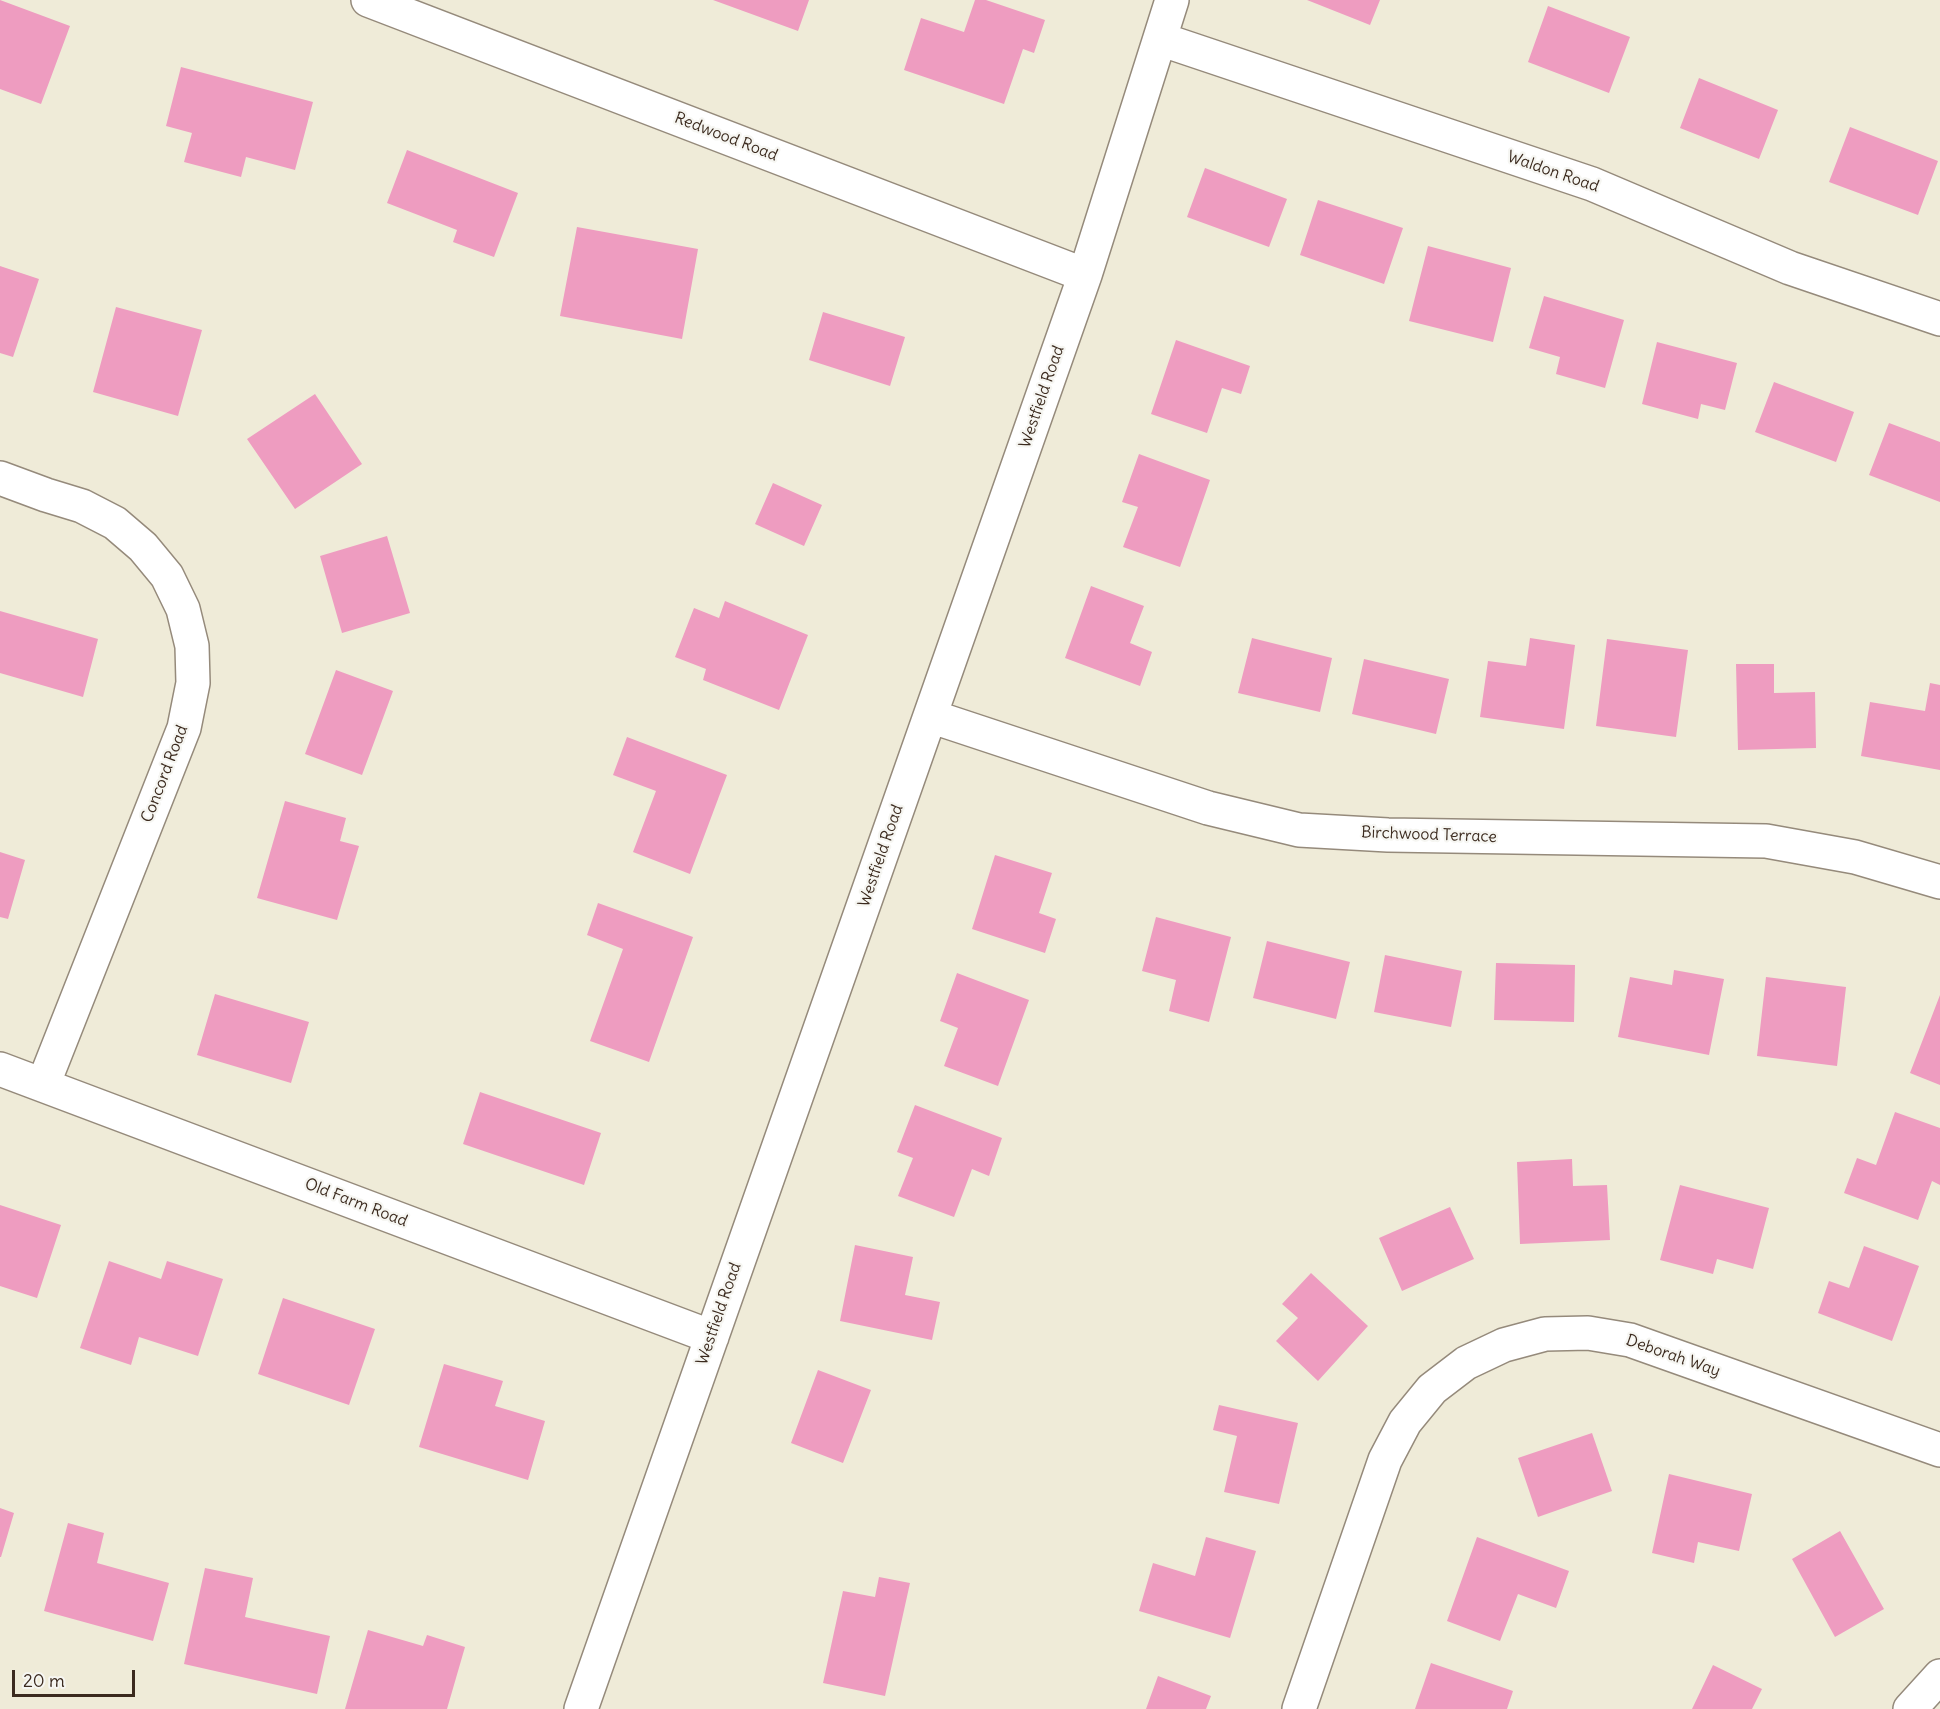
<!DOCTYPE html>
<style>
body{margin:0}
#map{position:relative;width:1940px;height:1709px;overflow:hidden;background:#efebd8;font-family:Delius,sans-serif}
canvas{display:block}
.scale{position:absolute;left:12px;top:1670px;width:123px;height:27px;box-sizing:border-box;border:3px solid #3b2a1e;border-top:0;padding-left:8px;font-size:18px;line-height:21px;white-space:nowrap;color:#3b2a1e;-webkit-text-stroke:4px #f6f6f2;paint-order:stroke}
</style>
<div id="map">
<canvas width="1940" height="1709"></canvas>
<div class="scale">20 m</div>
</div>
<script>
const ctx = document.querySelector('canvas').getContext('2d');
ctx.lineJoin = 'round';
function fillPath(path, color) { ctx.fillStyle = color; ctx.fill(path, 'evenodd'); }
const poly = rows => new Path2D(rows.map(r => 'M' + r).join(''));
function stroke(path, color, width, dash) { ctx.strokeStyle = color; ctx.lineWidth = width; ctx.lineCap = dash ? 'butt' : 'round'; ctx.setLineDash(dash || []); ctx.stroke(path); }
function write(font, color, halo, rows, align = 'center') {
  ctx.font = font + ' Delius,sans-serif'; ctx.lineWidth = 4.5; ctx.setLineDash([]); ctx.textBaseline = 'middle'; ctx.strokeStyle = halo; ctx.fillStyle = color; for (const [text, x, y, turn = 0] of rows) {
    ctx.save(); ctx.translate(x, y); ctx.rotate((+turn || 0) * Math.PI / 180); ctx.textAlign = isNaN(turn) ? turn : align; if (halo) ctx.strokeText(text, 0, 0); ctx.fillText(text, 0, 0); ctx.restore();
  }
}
fillPath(poly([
 [0,0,70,26,41,104,0,89],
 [713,0,809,0,798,31],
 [975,0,986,0,1045,20,1034,53,1023,49,1004,104,904,70,921,18,964,32],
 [1307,0,1380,0,1370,25],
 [1548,6,1630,37,1609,93,1528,62],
 [181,67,313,102,295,170,246,157,241,177,184,162,192,133,166,126],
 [1699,78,1778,110,1759,159,1680,128],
 [1850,127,1938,161,1918,215,1829,182],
 [407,150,518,193,494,257,453,242,457,230,387,203],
 [1205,168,1287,199,1269,247,1187,217],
 [1318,200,1403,228,1384,284,1300,255],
 [577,227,698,249,682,339,560,316],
 [1428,246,1511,268,1493,342,1409,321],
 [0,266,39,279,13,357,0,353],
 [1544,296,1624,320,1605,388,1556,374,1560,357,1529,348],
 [116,307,202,330,178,416,93,392],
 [823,312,905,337,890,386,809,360],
 [1176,340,1250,366,1241,394,1222,388,1207,433,1151,414],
 [1657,342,1737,363,1725,410,1701,404,1698,419,1642,404],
 [1774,382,1854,412,1836,462,1755,432],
 [315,394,362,464,295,509,247,439],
 [1889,423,1940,442,1940,502,1869,475],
 [1139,454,1210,480,1180,567,1123,547,1138,507,1122,502],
 [773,483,822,505,804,546,755,524],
 [387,536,410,613,342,633,320,556],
 [1091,586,1144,606,1130,643,1152,652,1140,686,1065,658],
 [725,601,808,635,779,710,703,680,706,669,675,657,694,608,719,618],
 [0,611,98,639,83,697,0,673],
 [1252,638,1332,658,1320,712,1238,693],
 [1530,638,1575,645,1564,729,1480,717,1488,661,1526,666],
 [1607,639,1688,650,1676,737,1596,726],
 [1364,659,1449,679,1436,734,1352,714],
 [1736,664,1774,664,1774,693,1815,692,1816,748,1738,750],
 [336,670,393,691,362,775,305,754],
 [1930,683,1940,685,1940,770,1861,756,1870,702,1925,711],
 [627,737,727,775,690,874,633,852,656,791,613,775],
 [285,801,346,818,340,841,359,846,337,920,257,898],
 [0,852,25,860,8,919,0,917],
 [995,855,1052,873,1039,913,1056,919,1045,953,972,929],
 [598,903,693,937,649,1062,590,1041,623,949,587,935],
 [1156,917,1231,937,1209,1022,1169,1011,1176,980,1142,971],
 [1267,941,1350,962,1336,1019,1253,998],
 [1385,955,1462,971,1451,1027,1374,1012],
 [1496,963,1575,965,1574,1022,1494,1020],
 [1674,970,1724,979,1709,1055,1618,1037,1630,977,1672,985],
 [957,973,1029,1000,998,1086,944,1066,958,1028,940,1021],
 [1766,977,1846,987,1837,1066,1757,1056],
 [215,994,309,1022,291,1083,197,1055],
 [1940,995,1940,1085,1910,1073],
 [480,1092,601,1133,584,1185,463,1144],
 [915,1105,1002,1138,989,1176,972,1169,954,1217,898,1196,913,1158,897,1152],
 [1895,1112,1940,1128,1940,1185,1932,1181,1918,1220,1844,1193,1857,1158,1876,1165],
 [1572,1159,1573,1186,1607,1185,1610,1240,1520,1244,1517,1162],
 [1680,1185,1769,1208,1753,1269,1717,1259,1713,1274,1660,1260],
 [0,1205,61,1225,37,1298,0,1286],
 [1450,1207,1474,1259,1402,1291,1379,1238],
 [855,1245,913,1257,905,1295,940,1302,932,1340,840,1321],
 [1864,1246,1919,1266,1892,1341,1818,1313,1829,1281,1849,1288],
 [109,1261,161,1279,167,1261,223,1279,198,1356,139,1337,131,1365,80,1348],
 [1311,1273,1368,1326,1318,1381,1276,1341,1298,1318,1282,1304],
 [283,1298,375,1329,349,1405,258,1374],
 [444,1364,503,1381,495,1406,545,1421,528,1480,419,1447],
 [818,1370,871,1390,843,1463,791,1443],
 [1219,1405,1298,1423,1279,1504,1224,1492,1237,1436,1213,1430],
 [1592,1433,1612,1491,1538,1517,1518,1458],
 [1669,1474,1752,1494,1739,1551,1698,1542,1694,1563,1652,1553],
 [0,1508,14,1513,1,1557,0,1557],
 [68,1523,104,1533,97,1563,169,1583,153,1641,44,1611],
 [1840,1531,1884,1609,1835,1637,1792,1559],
 [1206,1537,1256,1551,1230,1638,1139,1611,1153,1563,1195,1576],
 [1477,1537,1569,1571,1556,1608,1518,1594,1500,1641,1447,1621],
 [205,1568,253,1578,245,1617,330,1636,317,1694,184,1664],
 [879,1577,910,1583,885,1696,823,1683,843,1591,875,1597],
 [368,1630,423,1646,427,1635,465,1647,447,1709,345,1709],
 [1431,1663,1513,1691,1507,1709,1415,1709],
 [1713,1665,1762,1689,1752,1709,1692,1709],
 [1158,1676,1211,1696,1206,1709,1146,1709]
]), '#ee9cc0');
const street = poly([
 [368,0,1085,275],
 [1160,39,1592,184,1790,268,1940,319],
 [0,478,46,495,82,506,115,523,143,547,167,576,183,609,192,646,193,683,184,728,43,1085],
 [930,716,1208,808,1299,830,1388,835,1766,841,1855,857,1940,882],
 [0,1069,712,1337],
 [581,1709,1085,275,1172,0],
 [1299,1709,1385,1460,1405,1422,1432,1389,1466,1363,1504,1345,1545,1334,1588,1333,1630,1340,1940,1450],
 [1910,1709,1940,1676]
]);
stroke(street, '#958a7b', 36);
stroke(street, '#fff', 33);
write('16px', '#3b2a1e', '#f6f6f2', [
 ["Redwood Road",726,137,21],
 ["Waldon Road",1553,172,19],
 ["Westfield Road",1042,397,-71],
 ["Concord Road",165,774,-69],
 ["Birchwood Terrace",1429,835,2],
 ["Westfield Road",881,856,-71],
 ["Old Farm Road",356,1203,21],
 ["Westfield Road",719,1314,-71],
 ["Deborah Way",1673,1356,19]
]);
</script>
